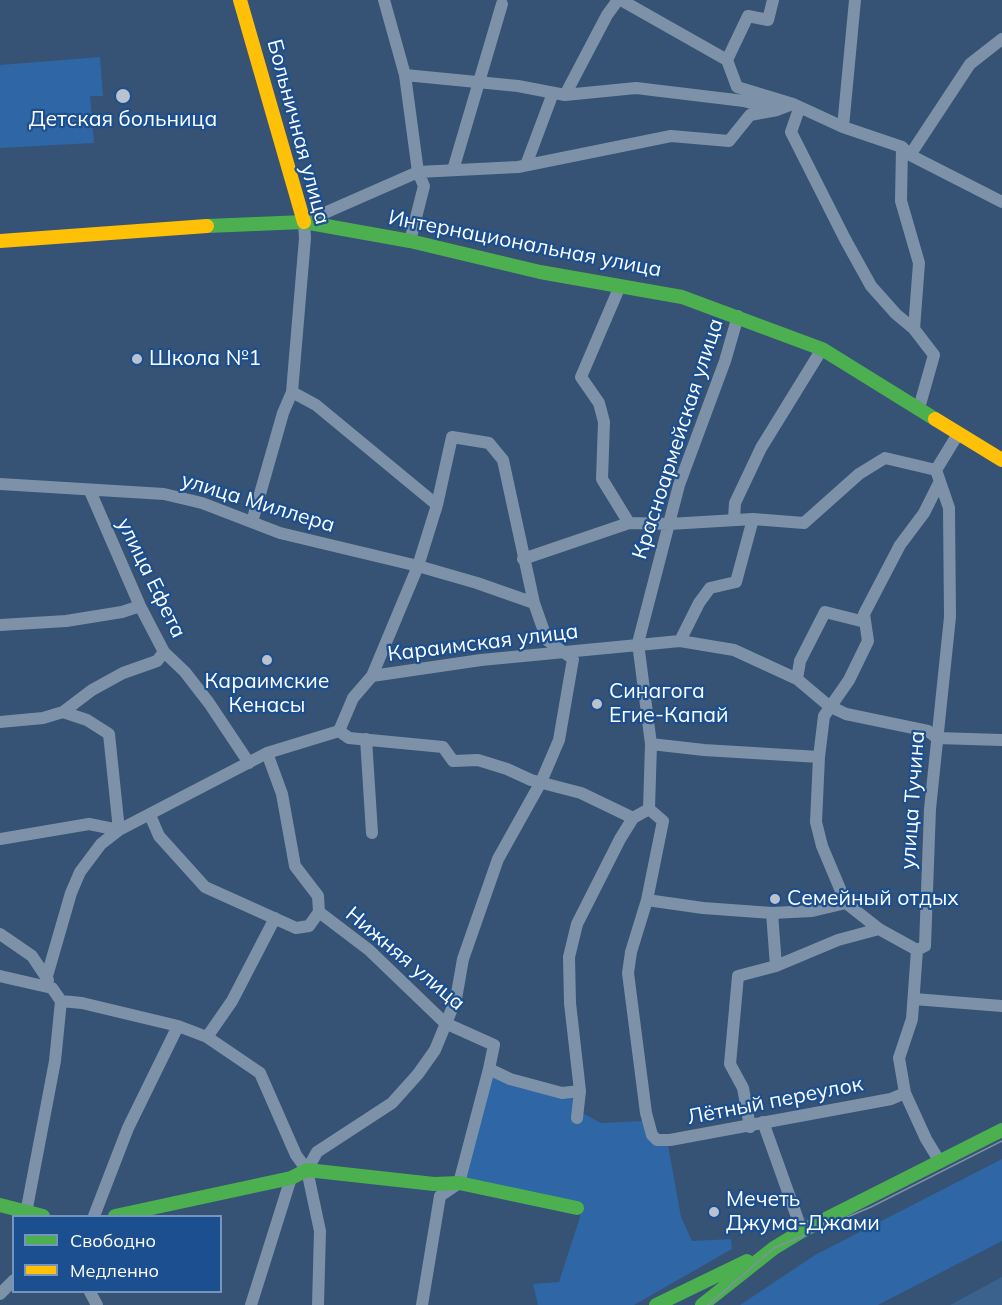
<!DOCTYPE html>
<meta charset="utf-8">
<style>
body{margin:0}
#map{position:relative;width:1002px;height:1305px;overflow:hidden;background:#365274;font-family:Mulish,sans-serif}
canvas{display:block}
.legend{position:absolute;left:12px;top:1215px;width:210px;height:78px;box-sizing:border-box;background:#1b4f8f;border:2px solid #7695bc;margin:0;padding:8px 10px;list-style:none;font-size:18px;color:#fff}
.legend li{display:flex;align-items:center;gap:12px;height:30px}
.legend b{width:30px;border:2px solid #7695bc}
</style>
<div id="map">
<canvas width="1002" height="1305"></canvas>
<ul class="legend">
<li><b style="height:8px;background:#4caf50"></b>Свободно</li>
<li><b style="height:8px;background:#ffc107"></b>Медленно</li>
</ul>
</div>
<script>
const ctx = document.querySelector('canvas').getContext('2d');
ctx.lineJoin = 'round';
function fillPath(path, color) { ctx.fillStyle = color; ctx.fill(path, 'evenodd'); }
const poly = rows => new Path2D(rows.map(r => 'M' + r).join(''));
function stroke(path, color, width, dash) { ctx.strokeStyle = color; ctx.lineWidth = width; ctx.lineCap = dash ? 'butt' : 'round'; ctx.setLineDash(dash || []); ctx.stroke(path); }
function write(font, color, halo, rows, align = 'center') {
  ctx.font = font + ' Mulish,sans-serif'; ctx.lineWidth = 4.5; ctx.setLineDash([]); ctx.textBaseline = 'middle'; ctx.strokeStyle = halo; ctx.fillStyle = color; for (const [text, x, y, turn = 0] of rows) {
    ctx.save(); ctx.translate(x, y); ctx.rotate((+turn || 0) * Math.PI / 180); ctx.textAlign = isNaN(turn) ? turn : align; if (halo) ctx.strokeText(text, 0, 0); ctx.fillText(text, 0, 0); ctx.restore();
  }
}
fillPath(poly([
 [100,57,103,96,90,96,94,143,0,148,0,65],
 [489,1074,580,1094,579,1111,601,1123,642,1121,668,1145,681,1217,692,1241,731,1239,732,1249,634,1305,538,1305,533,1284,559,1282,580,1217,580,1206,461,1182],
 [1002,1159,1002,1241,878,1305,740,1305,815,1255]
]), '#2f66a5');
fillPath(poly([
 [1002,1277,1002,1305,950,1305,1000,1278]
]), '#3b618d');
stroke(poly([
 [384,0,405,75,418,172,424,186,410,241],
 [621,0,727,60,737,87,793,104,843,127,902,147,910,155,1002,202],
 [727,60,748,16,768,20,773,0],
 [405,75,518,86,565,95,636,88,744,101,773,109],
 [565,95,607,15,618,0],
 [799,109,791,132,845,239,871,286,896,314,914,329],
 [843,127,855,0],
 [902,147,901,201,919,263,914,329,934,355,919,408],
 [910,155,970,64,1002,39],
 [526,165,553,93],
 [453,170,502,4],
 [620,286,581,377,599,403,604,422,602,479,629,523],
 [738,316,725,361,679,485,638,643,651,744,649,809,663,821,647,900,631,952,628,973,646,1113,652,1135,657,1140,670,1140,891,1099,905,1093],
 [292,392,316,405,437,505],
 [0,484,164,494,202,503,280,533,418,566,477,583,534,603],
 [90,491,140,606,164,652,185,672,209,703,249,763],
 [734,519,735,503,761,448,822,349],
 [252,522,283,413,292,392,305,238,304,222,418,172,518,167,671,136,729,141,750,115,777,110,793,104],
 [523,559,629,523,669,524,753,519,804,523,859,474,885,458,936,470],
 [0,625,66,621,122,612,140,606],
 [680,641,699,603,710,588,736,582,753,519],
 [797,679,800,661,825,612,865,622],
 [63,712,87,720,109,734,119,830],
 [0,722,43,718,63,712,92,690,123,673,157,661,164,652],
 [339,731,349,738,443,747,453,761,478,760,507,769,531,780,581,793,633,818],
 [366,739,372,833],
 [651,744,704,750,819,757],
 [267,753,282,794,295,866,318,896,319,912],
 [150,815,159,836,205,887,296,928,309,926,319,912],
 [0,839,89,824,119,830],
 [647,900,703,908,772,913,812,911,846,903],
 [319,912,369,950,445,1023,494,1045,489,1069,510,1079,562,1093,580,1091],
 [772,913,776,966],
 [0,934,32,956,48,980],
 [917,950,879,929,846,903,822,846,816,822,819,757,824,716,849,680,868,641,864,614,900,545,924,513,939,483],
 [917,950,925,946,930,809,950,617,949,508,936,470,958,434],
 [917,950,912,1019,899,1058,905,1093,926,1139,940,1162],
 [0,976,52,988,61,1001,82,1003,178,1026,207,1037,260,1073,296,1155,307,1170],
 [47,976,71,893,80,872,101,844,119,830,267,753,339,731,353,698,372,676,481,660,680,641,734,650,797,679,829,706,846,714,928,731,937,738,1002,740],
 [914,999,1002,1006],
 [207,1037,232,1001,275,918],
 [577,1118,580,1091,570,1003,569,957,577,924,620,839,633,818,649,809],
 [763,1122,802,1231],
 [750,1127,743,1088,730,1064,738,976,776,966,838,940,879,929],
 [26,1213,55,1061,61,1001],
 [94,1216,128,1128,178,1026],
 [90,1292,97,1305],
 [0,1294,14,1280],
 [251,1305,291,1178],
 [318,1305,320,1231,307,1170,317,1152,392,1103,418,1074,435,1050,456,999,463,959,498,859,541,782,559,740,573,659,547,640,534,603,503,460,489,443,452,437,437,505,418,566,372,676],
 [422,1305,440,1196,459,1183,489,1069]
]), '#7d92a8', 12);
stroke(poly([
 [207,226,304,222,410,241,540,272,682,297,822,349,935,419],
 [0,1205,43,1216],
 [115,1216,291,1178,307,1170,434,1184,459,1183,577,1208],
 [656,1305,747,1261],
 [702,1305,774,1248,802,1231,1002,1130]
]), '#4caf50', 14);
stroke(poly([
 [240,0,304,222],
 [0,241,207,226],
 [935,419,1002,460]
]), '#ffc107', 14);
stroke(poly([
 [708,1305,774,1248,871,1207,1002,1141]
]), '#7e92a7', 1.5);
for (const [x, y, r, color] of [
 [123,96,8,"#b9c2ce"],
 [137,359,6,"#b9c2ce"],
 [267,660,6,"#b9c2ce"],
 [597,704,6,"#b9c2ce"],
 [775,899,6,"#b9c2ce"],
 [714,1212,6,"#b9c2ce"]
]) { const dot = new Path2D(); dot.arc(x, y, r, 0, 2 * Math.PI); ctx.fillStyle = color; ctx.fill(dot); stroke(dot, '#1b4f8f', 2); }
write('21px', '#fff', '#1b4f8f', [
 ["Детская больница",123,120,"center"],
 ["Школа №1",149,359],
 ["Караимские",267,682,"center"],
 ["Кенасы",267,706,"center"],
 ["Синагога",609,692],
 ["Егие-Капай",609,716],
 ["Семейный отдых",787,899],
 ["Мечеть",726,1200],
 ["Джума-Джами",726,1224]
], 'left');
write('21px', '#fff', '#1b4f8f', [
 ["Больничная улица",298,132,75],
 ["Интернациональная улица",525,244,11],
 ["Красноармейская улица",678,439,-72],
 ["улица Миллера",258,503,17],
 ["улица Ефета",151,578,64],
 ["Караимская улица",483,643,-7],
 ["улица Тучина",913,800,-86],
 ["Нижняя улица",405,959,40],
 ["Лётный переулок",775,1101,-11]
]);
</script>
